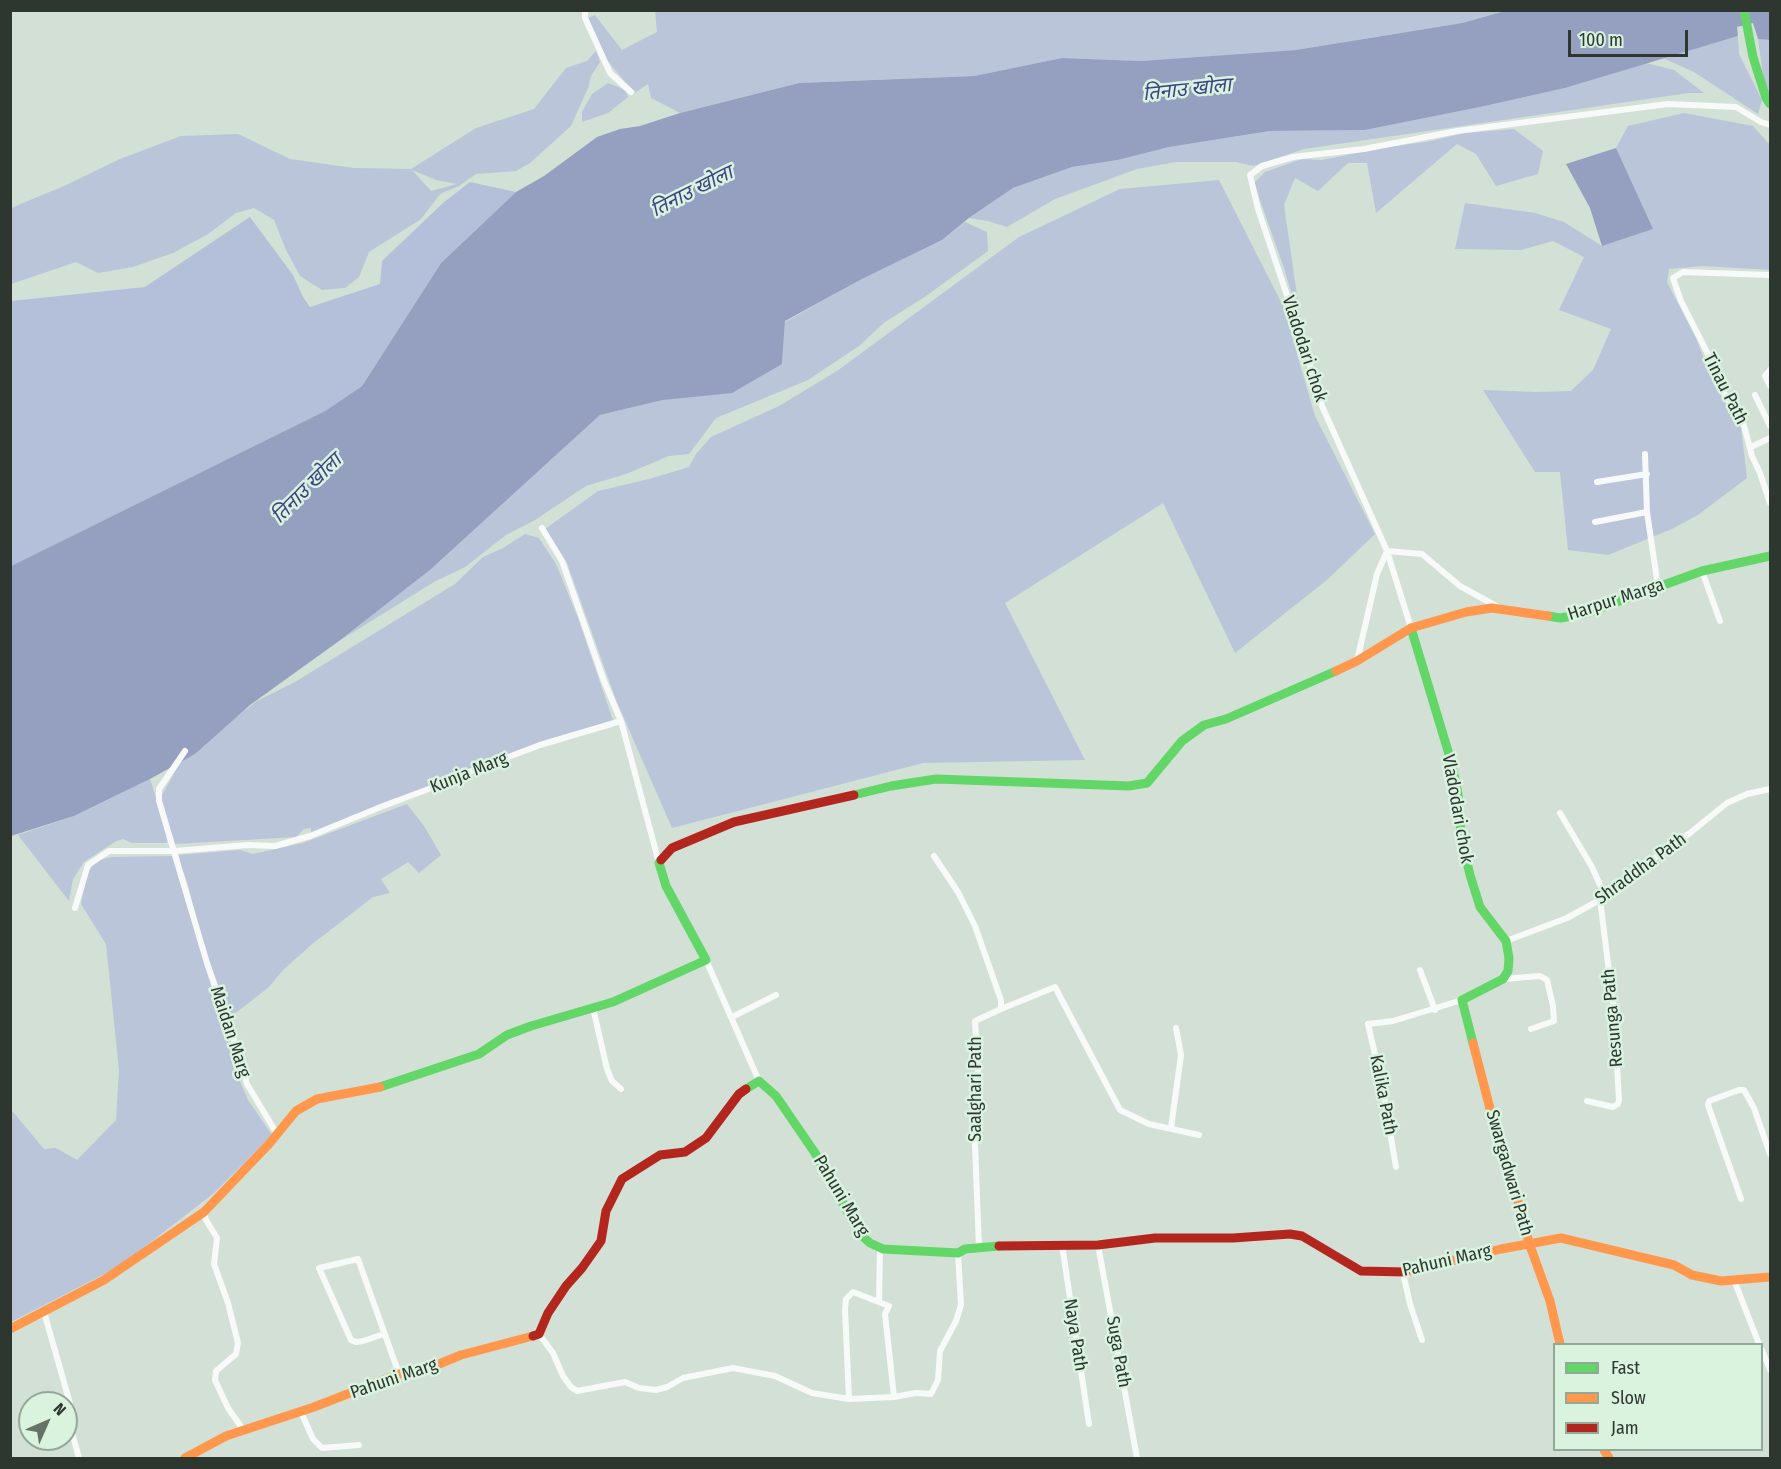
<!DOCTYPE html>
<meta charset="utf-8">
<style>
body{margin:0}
#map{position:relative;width:1781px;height:1469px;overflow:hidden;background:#d2e0d6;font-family:"Fira Sans Condensed",sans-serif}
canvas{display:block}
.frame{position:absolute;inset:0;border:12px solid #2d372f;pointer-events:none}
.legend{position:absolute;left:1553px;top:1343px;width:210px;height:108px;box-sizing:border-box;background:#d9f3df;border:2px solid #94a899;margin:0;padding:8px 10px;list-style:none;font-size:18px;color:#2d372f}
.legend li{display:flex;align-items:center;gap:12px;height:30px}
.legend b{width:30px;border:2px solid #94a899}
.north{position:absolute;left:18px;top:1391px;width:60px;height:60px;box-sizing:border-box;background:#d9f3df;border:2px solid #94a899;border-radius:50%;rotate:45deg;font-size:16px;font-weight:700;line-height:24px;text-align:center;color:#2d372f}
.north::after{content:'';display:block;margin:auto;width:21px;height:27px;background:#677269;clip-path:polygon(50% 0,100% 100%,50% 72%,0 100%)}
.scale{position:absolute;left:1568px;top:30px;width:120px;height:27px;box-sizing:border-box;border:3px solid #2d372f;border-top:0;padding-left:8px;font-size:18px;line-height:21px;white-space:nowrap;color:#2d372f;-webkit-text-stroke:4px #d9f3df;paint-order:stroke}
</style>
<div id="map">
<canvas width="1781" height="1469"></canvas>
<div class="frame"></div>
<ul class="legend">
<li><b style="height:8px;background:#63d668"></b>Fast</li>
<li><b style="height:8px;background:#ff974d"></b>Slow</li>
<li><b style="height:8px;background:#b3261e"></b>Jam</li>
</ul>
<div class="north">N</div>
<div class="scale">100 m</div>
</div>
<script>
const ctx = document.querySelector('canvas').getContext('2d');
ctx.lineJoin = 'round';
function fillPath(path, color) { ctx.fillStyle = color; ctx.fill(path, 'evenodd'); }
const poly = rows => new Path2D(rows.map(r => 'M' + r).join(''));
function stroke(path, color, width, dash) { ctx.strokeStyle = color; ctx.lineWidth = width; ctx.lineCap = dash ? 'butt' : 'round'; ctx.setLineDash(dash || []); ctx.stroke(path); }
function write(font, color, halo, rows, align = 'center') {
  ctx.font = font + ' "Fira Sans Condensed","Noto Sans Devanagari",sans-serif'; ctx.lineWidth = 5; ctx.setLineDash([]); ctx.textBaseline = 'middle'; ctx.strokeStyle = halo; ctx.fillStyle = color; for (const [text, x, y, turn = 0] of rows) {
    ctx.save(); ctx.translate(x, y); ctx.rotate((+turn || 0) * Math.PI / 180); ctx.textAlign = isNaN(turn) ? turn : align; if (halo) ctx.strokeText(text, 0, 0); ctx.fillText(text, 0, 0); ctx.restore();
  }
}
fillPath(poly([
 [655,10,732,10,734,12,738,10,1505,11,1462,23,1296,50,1141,61,1062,58,974,76,799,83,680,113,651,98,648,84,636,92,626,83,607,60,588,18,595,15,622,50,657,32],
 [1738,36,1739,54,1762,100,1758,114,1694,72,1663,58],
 [1758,39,1770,40,1770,97,1764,82],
 [596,51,600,62,591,76,588,88,571,126,530,163,516,171,476,174,459,186,440,194,421,219,369,252,359,277,345,288,322,290,300,276,286,250,274,220,254,208,236,213,208,234,173,253,133,267,98,273,76,262,11,284,11,208,64,186,120,159,181,136,238,134,290,159,354,168,411,169,476,128,534,109,566,68,587,61],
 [412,170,436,180,457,184,431,191],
 [1646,63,1674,70,1704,93,1689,93,1304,149,1253,166,1236,162,1176,162,1137,169,1055,199,1007,227,988,221,969,218,1013,188,1072,167,1118,160,1169,147,1270,131,1365,130,1485,106,1565,88],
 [608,83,621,88,626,92,628,97,608,113,582,122,582,112,592,94],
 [1684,113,1753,126,1770,145,1770,270,1703,266,1669,269,1667,282,1696,338,1714,385,1741,428,1747,478,1698,515,1672,529,1608,555,1568,550,1560,472,1535,472,1483,390,1536,392,1571,391,1593,370,1611,329,1559,310,1584,257,1553,241,1521,250,1455,249,1465,203,1535,213,1564,222,1602,246,1651,229,1616,148,1628,126],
 [1514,129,1543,151,1538,174,1496,186,1476,154,1457,144,1376,213,1367,163,1348,163,1318,191,1295,178,1284,205,1302,330,1284,268,1254,183,1265,172,1302,159,1322,160,1387,147,1426,142,1465,133],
 [1219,180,1283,306,1315,416,1375,534,1328,579,1235,653,1163,503,1005,603,1085,760,923,763,672,828,616,700,567,563,545,529,598,491,649,479,689,467,696,454,711,437,779,406,837,371,1019,237,1120,189],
 [965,222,987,232,988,251,926,296,885,322,859,346,808,380,716,418,689,454,669,456,626,474,586,486,535,520,506,535,465,567,434,582,339,641,430,570,600,415,663,400,782,364,785,322,862,279,942,240],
 [525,534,539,538,556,564,578,618,615,726,542,742,311,833,311,828,304,829,296,837,175,844,161,797,183,757,257,701,295,682,455,584,483,557,503,548],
 [150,779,166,830,167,843,132,843,123,839,116,841,84,862,73,879,69,901,18,835,74,816],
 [407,804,424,826,441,855,419,873,408,862,381,879,390,893,373,897,311,945,283,970,269,987,228,1019,205,952,187,881,181,867,179,855,240,850,253,854,303,843],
 [172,856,239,1079,248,1100,272,1135,214,1193,120,1266,11,1322,10,1114,13,1112,44,1149,56,1148,77,1160,116,1120,119,1071,106,944,81,904,88,871,98,860,112,857]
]), '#bac5d9');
fillPath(poly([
 [470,182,516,192,441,263,362,386,325,411,11,566,11,301,145,287,250,217,293,275,303,297,310,307,380,284,382,261,443,203]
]), '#b4c0d9');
fillPath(poly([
 [1505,11,1770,11,1770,40,1758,39,1753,23,1737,27,1738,36,1565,88,1485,106,1365,130,1270,131,1169,147,1118,160,1072,167,1013,188,969,218,942,240,862,279,785,321,782,364,732,393,663,400,600,415,430,570,339,641,250,705,195,754,150,779,74,816,11,836,11,566,325,411,362,386,441,263,516,192,544,176,597,137,620,129,640,126,680,113,799,83,974,76,1062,58,1141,61,1296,50,1462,23],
 [1616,148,1653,229,1602,246,1590,208,1566,164]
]), '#95a0c0');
stroke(poly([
 [585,10,585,18,610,73,631,92],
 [1770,275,1683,272,1673,278,1681,301,1712,362,1715,375,1732,408,1740,413,1742,418,1752,456,1760,473,1770,503],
 [1770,370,1765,376,1770,386],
 [1755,395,1770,426],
 [1751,447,1770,438],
 [1645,454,1647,512,1658,587],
 [1597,482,1647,474],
 [1595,522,1647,512],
 [542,528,562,561,604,681,621,721,659,863],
 [1702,571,1720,621],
 [1411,628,1387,551,1322,406,1304,346,1258,209,1250,175,1262,166,1293,157,1364,149,1457,131,1668,104,1736,107,1761,122,1770,125],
 [1357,661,1377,574,1387,551,1422,554,1460,586,1498,607],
 [185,751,159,789,159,801,207,963,237,1049,247,1084,277,1134],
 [1560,813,1592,867,1605,896],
 [934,856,958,892,975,926,1001,1000,1001,1009,975,1021,979,1088,978,1105,974,1118,979,1248],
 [75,908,88,865,109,851,175,851,248,845,275,846,310,836,383,806,426,790,453,778,540,745,621,721],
 [1506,941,1567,918,1616,891,1663,851,1690,833,1727,803,1747,794,1770,789],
 [706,960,759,1081],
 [1420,970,1435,1010],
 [1503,979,1540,976,1547,980,1553,1006,1554,1021,1531,1029],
 [593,1008,607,1069,612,1081,621,1089],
 [1001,1009,1055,987,1120,1110,1149,1124,1199,1135],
 [732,1017,776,995],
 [1587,1101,1613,1107,1618,1104,1619,1100,1614,1012,1600,899],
 [1171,1128,1181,1055,1176,1028],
 [1396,1167,1382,1085,1368,1024,1393,1021,1462,1000],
 [1741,1199,1708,1105,1709,1101,1739,1090,1744,1090,1754,1108,1770,1154],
 [204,1212,206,1220,217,1238,214,1264,228,1303,238,1343,236,1354,216,1371,215,1380,228,1408,244,1431],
 [1062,1245,1089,1424],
 [1098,1245,1137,1458],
 [1403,1273,1410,1304,1422,1340],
 [1734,1280,1759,1344],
 [879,1301,880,1248],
 [44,1312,71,1407,70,1425,79,1458],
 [384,1334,363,1341,356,1342,351,1340,319,1268,358,1259,399,1374],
 [539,1334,553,1353,563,1376,571,1387,577,1391,625,1382,639,1388,656,1390,667,1387,683,1378,733,1368,775,1376,812,1393,849,1399,894,1397,916,1393,931,1394,938,1380,940,1351,956,1321,961,1305,958,1253],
 [1762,1350,1770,1370],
 [849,1399,845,1309,846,1299,853,1292,889,1306,885,1314,894,1397],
 [301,1412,313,1439,322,1448,359,1445]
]), '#f8faf9', 6);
stroke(poly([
 [1744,10,1753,57,1766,98,1770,104],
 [1548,616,1560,618,1584,614,1702,571,1770,556],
 [1411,628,1451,761,1458,794,1461,836,1470,875,1480,907,1506,941,1509,958,1508,971,1503,979,1462,1000,1473,1043],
 [854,795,891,786,936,779,1129,786,1147,783,1182,741,1204,725,1226,719,1336,671],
 [380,1087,479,1054,507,1035,531,1026,613,1002,706,960,666,886,659,863,661,860],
 [746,1089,759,1081,776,1096,815,1153,860,1234,870,1243,883,1249,958,1253,965,1249,999,1246]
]), '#63d668', 9);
stroke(poly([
 [1336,671,1357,661,1411,628,1466,612,1492,608,1548,616],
 [1473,1043,1495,1128,1522,1214,1529,1243,1550,1301,1560,1344],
 [1406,1272,1501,1249,1561,1238,1674,1265,1692,1275,1721,1281,1770,1277],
 [10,1329,104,1280,204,1212,269,1144,296,1111,317,1099,380,1087],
 [1604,1450,1609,1458],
 [185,1458,226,1436,314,1407,399,1374,427,1369,461,1355,533,1336]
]), '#ff974d', 9);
stroke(poly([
 [661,860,672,848,734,822,854,795],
 [999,1246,1098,1245,1155,1238,1233,1238,1290,1234,1302,1236,1361,1271,1406,1272],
 [533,1336,539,1334,548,1313,566,1286,582,1268,601,1241,606,1211,622,1179,660,1155,685,1152,706,1138,739,1094,746,1089]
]), '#b3261e', 9);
write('18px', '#2d372f', '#d9f3df', [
 ["Vladodari chok",1304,349,72],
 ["Tinau Path",1725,389,63],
 ["Harpur Marga",1616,600,-18],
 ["Kunja Marg",469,773,-22],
 ["Vladodari chok",1457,809,80],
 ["Shraddha Path",1641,869,-36],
 ["Resunga Path",1613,1018,-95],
 ["Maidan Marg",230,1032,72],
 ["Saalghari Path",976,1089,-90],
 ["Kalika Path",1383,1095,79],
 ["Swargadwari Path",1509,1173,74],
 ["Pahuni Marg",841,1196,59],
 ["Pahuni Marg",1447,1261,-13],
 ["Naya Path",1075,1335,81],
 ["Suga Path",1118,1352,80],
 ["Pahuni Marg",394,1379,-19]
]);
write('italic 20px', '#3b4183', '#d9f3df', [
 ["तिनाउ खोला",1187,90,-6],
 ["तिनाउ खोला",692,192,-27],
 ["तिनाउ खोला",307,489,-45]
]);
</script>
